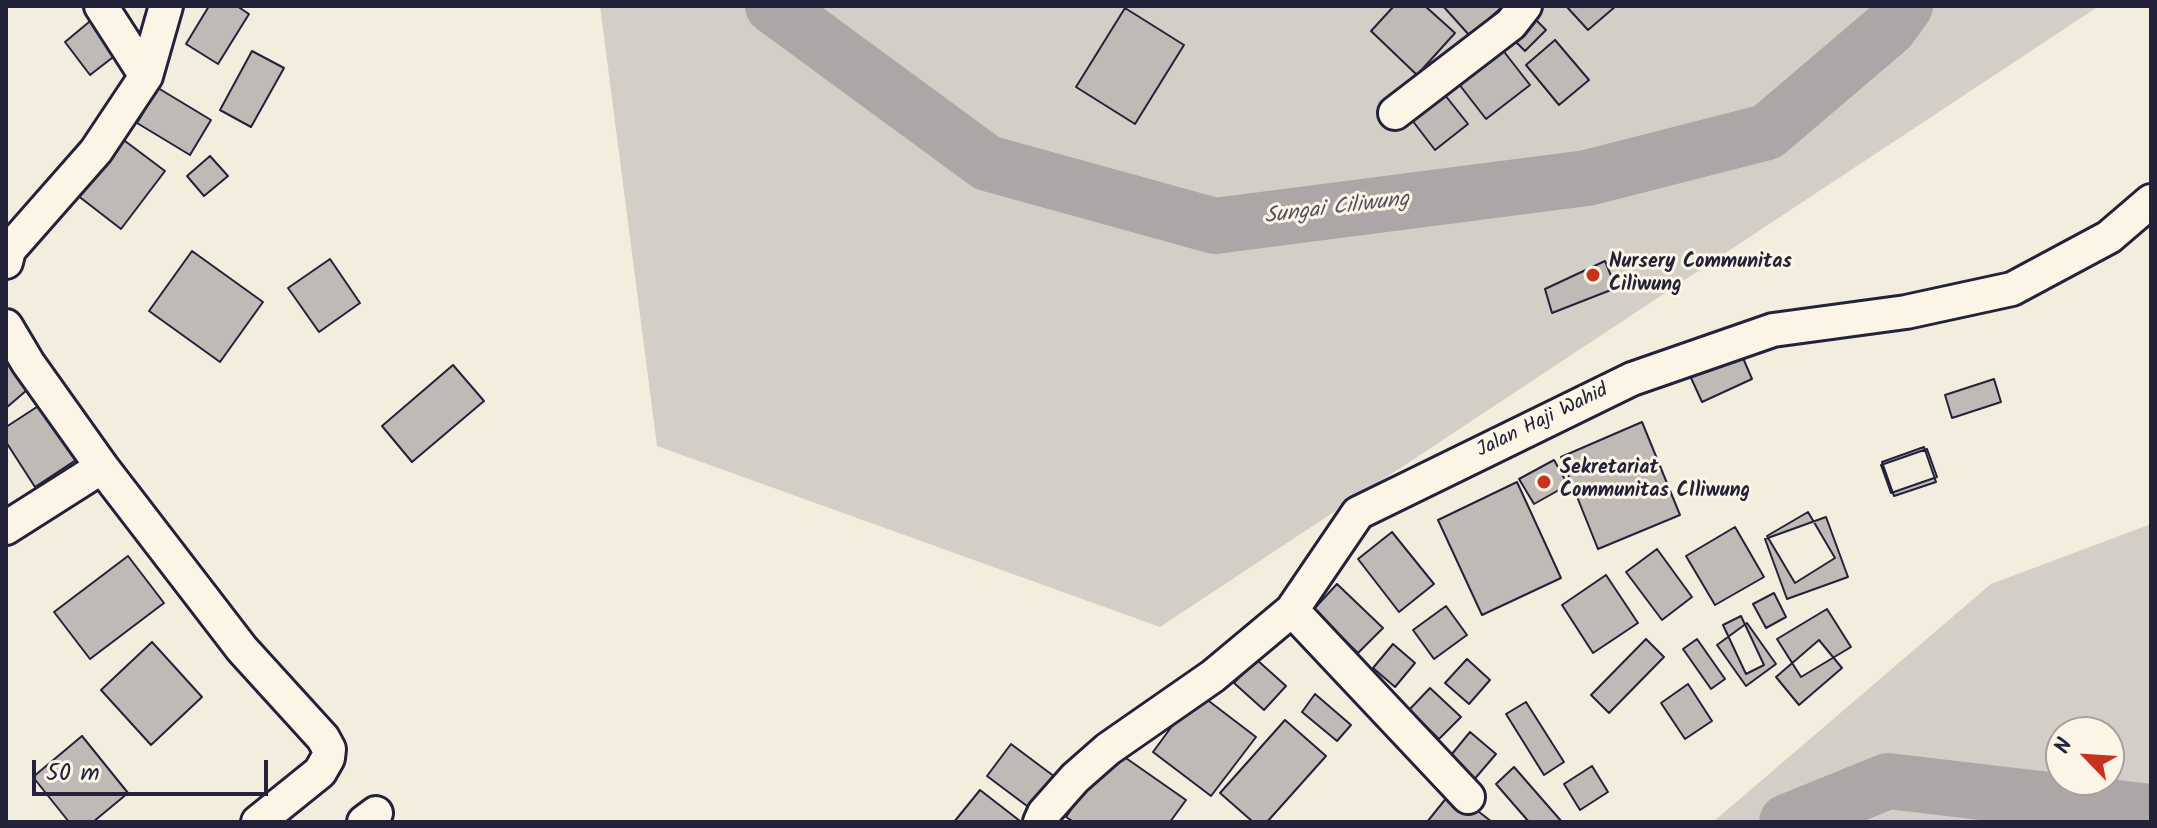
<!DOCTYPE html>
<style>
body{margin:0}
#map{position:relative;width:2157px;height:828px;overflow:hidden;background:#f3edde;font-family:Kalam,sans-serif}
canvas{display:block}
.frame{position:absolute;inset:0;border:8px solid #22223b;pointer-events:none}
.north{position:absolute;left:2045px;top:716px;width:80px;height:80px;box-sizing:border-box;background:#fcf5e5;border:2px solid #a5a1a1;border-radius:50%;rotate:295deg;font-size:22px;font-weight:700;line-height:32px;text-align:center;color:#22223b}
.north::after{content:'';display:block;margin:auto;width:28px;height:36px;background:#c8321e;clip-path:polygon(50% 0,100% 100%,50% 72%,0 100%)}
.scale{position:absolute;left:32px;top:760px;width:236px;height:36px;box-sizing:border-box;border:4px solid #22223b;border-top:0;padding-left:10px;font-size:24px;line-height:28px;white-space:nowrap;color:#22223b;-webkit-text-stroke:6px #fcf5e5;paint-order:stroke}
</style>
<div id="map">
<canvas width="2157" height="828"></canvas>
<div class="frame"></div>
<div class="north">N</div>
<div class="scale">50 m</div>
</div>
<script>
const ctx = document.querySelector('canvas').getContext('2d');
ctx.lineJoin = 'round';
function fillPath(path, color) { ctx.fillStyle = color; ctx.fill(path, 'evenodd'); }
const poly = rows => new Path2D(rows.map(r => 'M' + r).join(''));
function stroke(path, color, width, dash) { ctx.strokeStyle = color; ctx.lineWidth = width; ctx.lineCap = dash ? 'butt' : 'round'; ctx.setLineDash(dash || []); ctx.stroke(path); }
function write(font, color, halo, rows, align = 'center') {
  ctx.font = font + ' Kalam,sans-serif'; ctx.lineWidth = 6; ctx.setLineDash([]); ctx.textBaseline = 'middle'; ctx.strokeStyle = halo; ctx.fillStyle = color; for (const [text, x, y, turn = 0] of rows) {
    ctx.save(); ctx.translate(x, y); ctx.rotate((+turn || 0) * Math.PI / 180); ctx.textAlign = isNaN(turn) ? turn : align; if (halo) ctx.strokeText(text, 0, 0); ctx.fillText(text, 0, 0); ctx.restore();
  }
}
fillPath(poly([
 [600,6,2099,6,1160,627,657,446],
 [2151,524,2151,822,1713,822,1991,584],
 [2061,732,2109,732,2109,780,2061,780]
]), '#d4cfc6');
stroke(poly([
 [773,6,987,163,1215,226,1587,178,1767,132,1889,28,1905,6],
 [1787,822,1888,781,2151,812]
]), '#aca7a6', 56);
const building = poly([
 [209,6,237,6,249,14,218,64,186,44,209,6],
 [1394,6,1425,6,1455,33,1417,75,1371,31,1394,6],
 [1443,6,1503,6,1470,36,1443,6],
 [1566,6,1616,6,1588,30,1566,6],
 [1125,8,1184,45,1135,124,1076,87,1125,8],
 [1530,14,1546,30,1525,51,1509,35,1530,14],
 [95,17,121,51,90,75,65,42,95,17],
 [1555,40,1589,80,1559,105,1526,65,1555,40],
 [1498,44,1530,85,1486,119,1455,79,1498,44],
 [252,51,284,68,251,127,220,110,252,51],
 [1437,85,1468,124,1435,150,1405,111,1437,85],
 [158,88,211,120,190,155,137,123,158,88],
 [121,138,165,171,121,229,77,195,121,138],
 [210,156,228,176,204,196,187,176,210,156],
 [192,251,263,302,220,362,149,311,192,251],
 [330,259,360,303,319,332,288,288,330,259],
 [1605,261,1616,288,1552,313,1545,289,1605,261],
 [1737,344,1752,379,1702,402,1686,367,1737,344],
 [6,350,34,384,6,408,6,350],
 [453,365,484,401,412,462,382,426,453,365],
 [1994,379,2001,402,1952,418,1945,395,1994,379],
 [46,401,82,456,35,487,6,442,6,427,46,401],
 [1642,422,1680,515,1598,549,1561,457,1642,422],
 [1924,447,1936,482,1894,496,1882,462,1924,447],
 [1927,449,1937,477,1891,493,1881,465,1927,449],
 [1554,460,1568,485,1534,504,1519,479,1554,460],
 [1517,482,1561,578,1482,615,1438,520,1517,482],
 [1808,512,1835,558,1795,583,1767,536,1808,512],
 [1826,517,1848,577,1787,599,1765,539,1826,517],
 [1735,527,1764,577,1715,605,1686,556,1735,527],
 [1392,532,1434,584,1399,612,1358,559,1392,532],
 [1657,549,1692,597,1662,620,1626,572,1657,549],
 [128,556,164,603,90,659,54,612,128,556],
 [1606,575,1638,623,1593,653,1562,605,1606,575],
 [1337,584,1383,628,1358,653,1313,610,1337,584],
 [1774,593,1786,617,1766,628,1753,604,1774,593],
 [1446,606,1467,635,1434,659,1413,630,1446,606],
 [1827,609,1851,647,1801,677,1777,639,1827,609],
 [1741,616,1764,665,1746,674,1723,625,1741,616],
 [1747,623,1776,664,1746,686,1717,645,1747,623],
 [1646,639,1664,657,1609,713,1591,695,1646,639],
 [1697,639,1725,679,1711,689,1683,649,1697,639],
 [1819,640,1842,668,1799,705,1776,677,1819,640],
 [152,642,202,697,151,745,101,690,152,642],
 [1393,644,1415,663,1395,687,1373,668,1393,644],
 [1256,659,1286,686,1264,710,1234,683,1256,659],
 [1467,659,1490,680,1469,704,1445,683,1467,659],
 [1688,684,1712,721,1685,739,1661,703,1688,684],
 [1430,688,1461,717,1439,739,1409,710,1430,688],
 [1197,692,1256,737,1211,796,1153,752,1197,692],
 [1315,694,1351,725,1337,741,1302,712,1315,694],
 [1526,702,1564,762,1544,775,1506,714,1526,702],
 [1285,720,1326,756,1267,822,1253,822,1220,793,1285,720],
 [1470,732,1496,754,1472,782,1447,760,1470,732],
 [82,736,128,793,93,822,69,822,33,777,82,736],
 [1011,744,1059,780,1035,812,987,776,1011,744],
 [1113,749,1186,800,1170,822,1074,822,1066,817,1113,749],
 [1592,766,1608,792,1580,810,1564,784,1592,766],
 [1514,767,1562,822,1529,822,1496,784,1514,767],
 [980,790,1020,821,954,822,980,790],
 [1452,791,1492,822,1427,822,1452,791]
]);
fillPath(building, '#bfbab6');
stroke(building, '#22223b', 2);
const street = poly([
 [101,6,146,76],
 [1395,113,1511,24,1525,6],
 [6,262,9,250,96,151,146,76,166,6],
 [6,326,28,363,102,467,242,649,323,738,329,749,328,758,320,772,258,822],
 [6,528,102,467],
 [1292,610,1468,797],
 [364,822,376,813],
 [1040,822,1044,813,1075,778,1108,749,1213,676,1292,610,1358,513,1632,379,1773,330,1906,312,2012,289,2109,237,2151,201]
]);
stroke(street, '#22223b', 38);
stroke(street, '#fcf5e5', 32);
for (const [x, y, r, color] of [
 [1593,275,8,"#c8321e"],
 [1544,482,8,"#c8321e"]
]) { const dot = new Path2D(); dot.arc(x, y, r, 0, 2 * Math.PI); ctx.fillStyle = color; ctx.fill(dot); stroke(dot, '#fcf5e5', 3); }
write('bold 20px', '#22223b', '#fcf5e5', [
 ["Nursery Communitas",1609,264],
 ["Ciliwung",1609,287],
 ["Sekretariat",1560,470],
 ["Communitas CIliwung",1560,493]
], 'left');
write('20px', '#22223b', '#fcf5e5', [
 ["Jalan Haji Wahid",1543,422,-26]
]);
write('italic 22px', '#525160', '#fcf5e5', [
 ["Sungai Ciliwung",1337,210,-7]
]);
</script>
